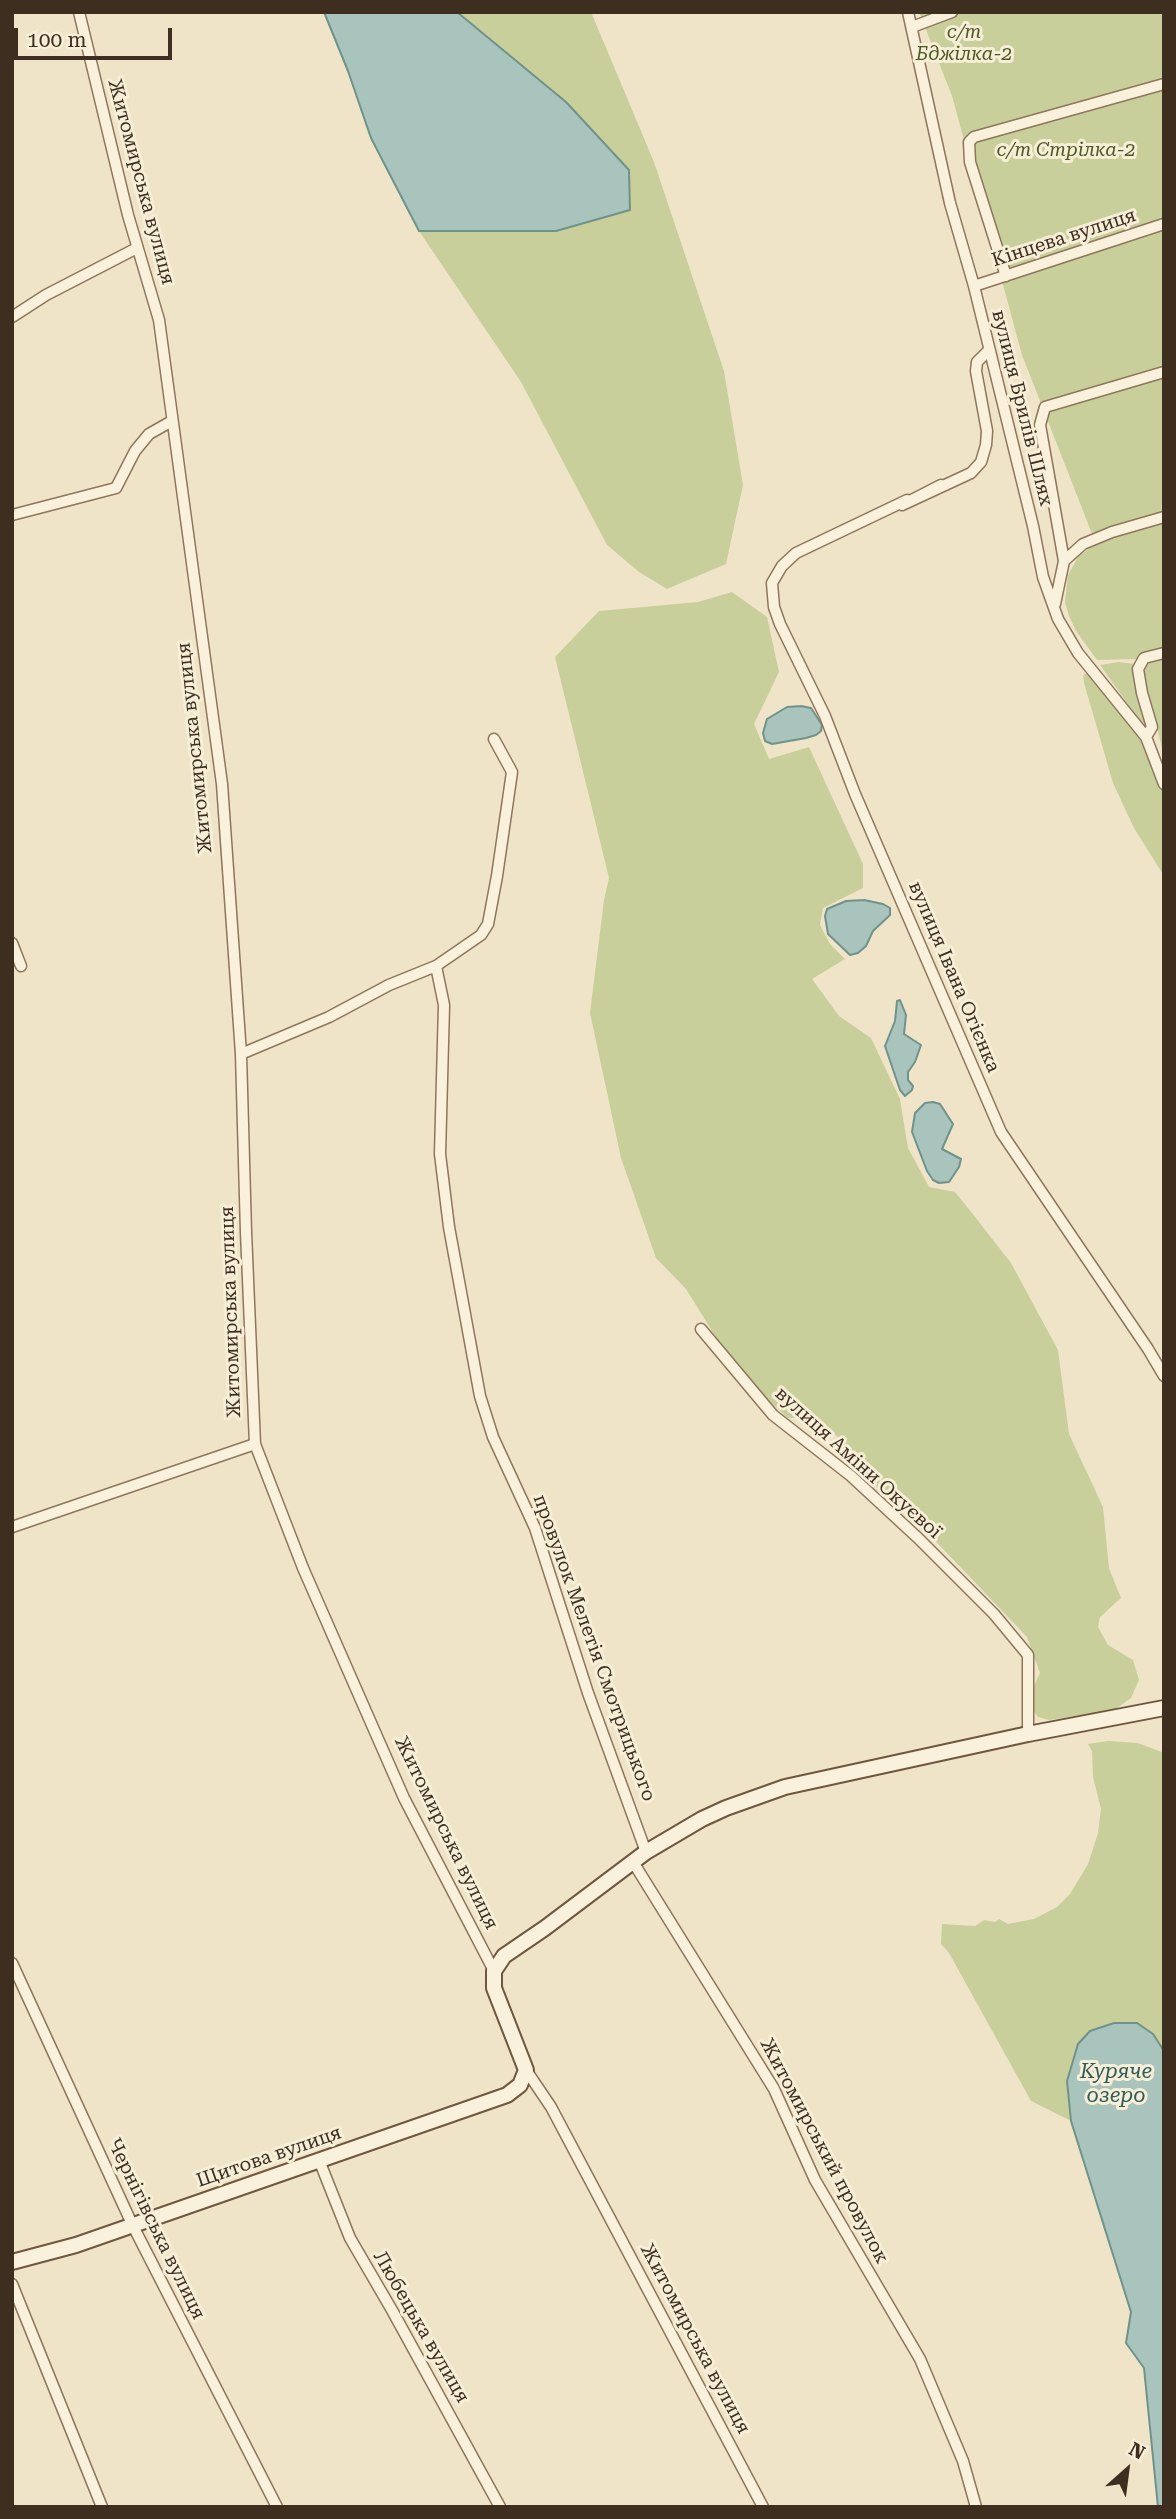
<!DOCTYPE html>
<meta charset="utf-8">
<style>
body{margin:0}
#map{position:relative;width:1176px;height:2519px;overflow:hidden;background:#f0e4c8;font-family:"Roboto Serif",serif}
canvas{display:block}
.frame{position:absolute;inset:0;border:14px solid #3d2e20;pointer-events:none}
.north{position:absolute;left:1092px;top:2435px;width:70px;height:70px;-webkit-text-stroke:5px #f7eed8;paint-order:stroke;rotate:28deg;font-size:19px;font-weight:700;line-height:28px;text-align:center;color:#3d2e20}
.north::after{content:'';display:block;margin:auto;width:24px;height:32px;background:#3d2e20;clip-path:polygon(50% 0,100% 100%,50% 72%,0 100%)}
.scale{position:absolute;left:14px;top:28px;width:158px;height:32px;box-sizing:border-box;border:4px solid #3d2e20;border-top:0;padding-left:9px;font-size:21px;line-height:24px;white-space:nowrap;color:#3d2e20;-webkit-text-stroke:5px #f7eed8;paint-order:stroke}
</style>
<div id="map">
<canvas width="1176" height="2519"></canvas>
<div class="frame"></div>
<div class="north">N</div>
<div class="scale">100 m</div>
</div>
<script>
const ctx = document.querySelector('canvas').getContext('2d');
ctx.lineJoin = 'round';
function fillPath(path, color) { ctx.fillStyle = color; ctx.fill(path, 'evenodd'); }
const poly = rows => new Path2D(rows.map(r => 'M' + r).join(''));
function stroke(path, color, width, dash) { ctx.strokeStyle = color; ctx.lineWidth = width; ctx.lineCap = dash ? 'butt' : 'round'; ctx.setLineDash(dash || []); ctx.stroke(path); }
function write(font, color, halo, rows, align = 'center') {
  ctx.font = font + ' "Roboto Serif",serif'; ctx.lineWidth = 6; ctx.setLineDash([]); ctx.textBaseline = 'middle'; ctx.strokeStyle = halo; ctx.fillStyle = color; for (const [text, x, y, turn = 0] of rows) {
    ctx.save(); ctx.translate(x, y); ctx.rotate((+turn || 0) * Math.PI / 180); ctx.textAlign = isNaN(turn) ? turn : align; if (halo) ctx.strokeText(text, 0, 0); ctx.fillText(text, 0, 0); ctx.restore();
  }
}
fillPath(poly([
 [457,12,591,12,654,162,724,371,743,485,726,564,667,589,639,572,607,545,521,382,419,231,556,231,630,210,629,170,566,102],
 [919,12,1164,12,1164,756,1140,659,1097,660,1076,631,1069,616,1065,602,1068,575,1078,557,1096,544,1022,355,952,96],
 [732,592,767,617,779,672,754,724,769,759,809,747,863,864,863,888,823,908,820,925,830,944,845,959,812,979,839,1016,871,1038,900,1099,908,1148,929,1187,955,1192,968,1208,1011,1263,1058,1350,1069,1434,1103,1507,1109,1568,1121,1598,1100,1617,1098,1627,1108,1645,1133,1660,1139,1680,1131,1698,1114,1710,1049,1720,1038,1717,1031,1708,1029,1697,1040,1673,1027,1637,924,1529,860,1472,838,1437,811,1417,788,1418,754,1387,719,1342,686,1289,656,1258,621,1158,590,1013,604,900,609,878,555,657,599,611,698,602],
 [1119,662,1135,664,1148,727,1139,720,1100,665],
 [1088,673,1095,679,1144,742,1164,792,1164,876,1134,828,1113,783,1084,683,1083,675],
 [1108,1741,1138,1743,1164,1753,1164,2051,1153,2034,1067,2081,1071,2121,1031,2101,949,1953,941,1944,942,1924,975,1926,984,1920,995,1922,999,1919,1008,1924,1034,1919,1057,1907,1070,1894,1088,1864,1098,1833,1101,1809,1093,1777,1092,1751,1088,1744]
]), '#c9cf9b');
const water = poly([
 [324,12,457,12,566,102,629,170,630,210,556,231,419,231,371,138,348,71,324,12],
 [801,706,811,708,822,725,821,731,816,735,806,738,772,744,765,741,763,733,767,719,787,707,801,706],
 [864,900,883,904,890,908,890,915,873,931,866,946,858,953,850,955,828,934,825,916,827,909,846,901,864,900],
 [900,1000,906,1015,904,1034,921,1045,915,1062,908,1072,908,1080,913,1086,912,1090,905,1096,900,1090,885,1046,895,1021,897,1001,900,1000],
 [933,1102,940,1104,953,1124,942,1149,961,1159,959,1167,949,1182,939,1183,933,1180,927,1171,912,1132,915,1113,925,1103,933,1102],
 [1114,2023,1137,2023,1153,2034,1164,2051,1164,2507,1158,2507,1144,2368,1126,2343,1131,2312,1071,2121,1067,2081,1078,2044,1090,2031,1114,2023]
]);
fillPath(water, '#a9c4bc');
stroke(water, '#6f938a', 2);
const street = poly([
 [79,12,128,215,159,320,222,784,241,1054,246,1232,255,1444,303,1568,404,1798,494,1971],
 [908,12,950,203,974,286,1033,526,1043,577,1058,619,1078,653,1146,737,1164,784],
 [912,27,952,12],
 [1006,276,970,162,969,142,974,137,1164,84],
 [974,286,1164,224],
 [12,317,46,295,137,248],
 [907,500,796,553,782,566,772,583,774,607,780,624,825,716,855,794,1001,1132,1148,1349,1164,1376],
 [902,505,971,473,981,462,986,445,987,431,976,371,977,362,989,350],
 [902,505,941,485],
 [12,515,116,488,135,451,149,434,172,421],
 [1064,561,1083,544,1112,532,1164,517],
 [1055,604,1064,561,1040,425,1045,407,1164,372],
 [1146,737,1152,727,1142,693,1138,669,1144,658,1164,653],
 [12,943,21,966],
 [436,966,444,1005,440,1154,449,1227,480,1396,493,1437,535,1528,588,1693,646,1852],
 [241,1054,329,1017,389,985,436,966,481,935,488,924,497,876,512,772,494,739],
 [701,1329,773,1415,851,1476,918,1538,994,1614,1028,1655,1028,1734],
 [12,1527,255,1444],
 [633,1862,774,2089,815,2180,920,2359,963,2461,976,2507],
 [12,1963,132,2224,277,2507],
 [526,2070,551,2107,763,2507],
 [319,2160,350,2238,393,2312,500,2507],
 [12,2284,102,2507]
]);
const secondary = poly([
 [12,2262,76,2245,507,2095,520,2085,526,2070,494,1988,494,1971,504,1956,545,1928,646,1852,702,1819,726,1808,785,1787,1028,1734,1164,1708]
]);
stroke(street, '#8d765c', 13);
stroke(secondary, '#6f573f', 18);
stroke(street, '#faf1dc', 10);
stroke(secondary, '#faf1dc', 14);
write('italic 19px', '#4d5a26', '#f7eed8', [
 ["с/т",964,32],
 ["Бджілка-2",964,54],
 ["с/т Стрілка-2",1066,150]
]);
write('19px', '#3d2e20', '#f7eed8', [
 ["Житомирська вулиця",141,182,75],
 ["Кінцева вулиця",1064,238,-18],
 ["вулиця Брилів Шлях",1022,408,76],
 ["Житомирська вулиця",195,748,-96],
 ["вулиця Івана Огієнка",954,977,67],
 ["Житомирська вулиця",231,1312,-92],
 ["вулиця Аміни Окуєвої",858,1463,42],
 ["провулок Мелетія Смотрицького",594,1648,70],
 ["Житомирська вулиця",446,1833,64],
 ["Житомирський провулок",824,2151,62],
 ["Щитова вулиця",269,2157,-19],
 ["Чернігівська вулиця",156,2229,64],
 ["Любецька вулиця",421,2327,60],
 ["Житомирська вулиця",695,2339,62]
]);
write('italic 21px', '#2f5d5a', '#f7eed8', [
 ["Куряче",1116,2072],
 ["озеро",1116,2096]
]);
</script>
